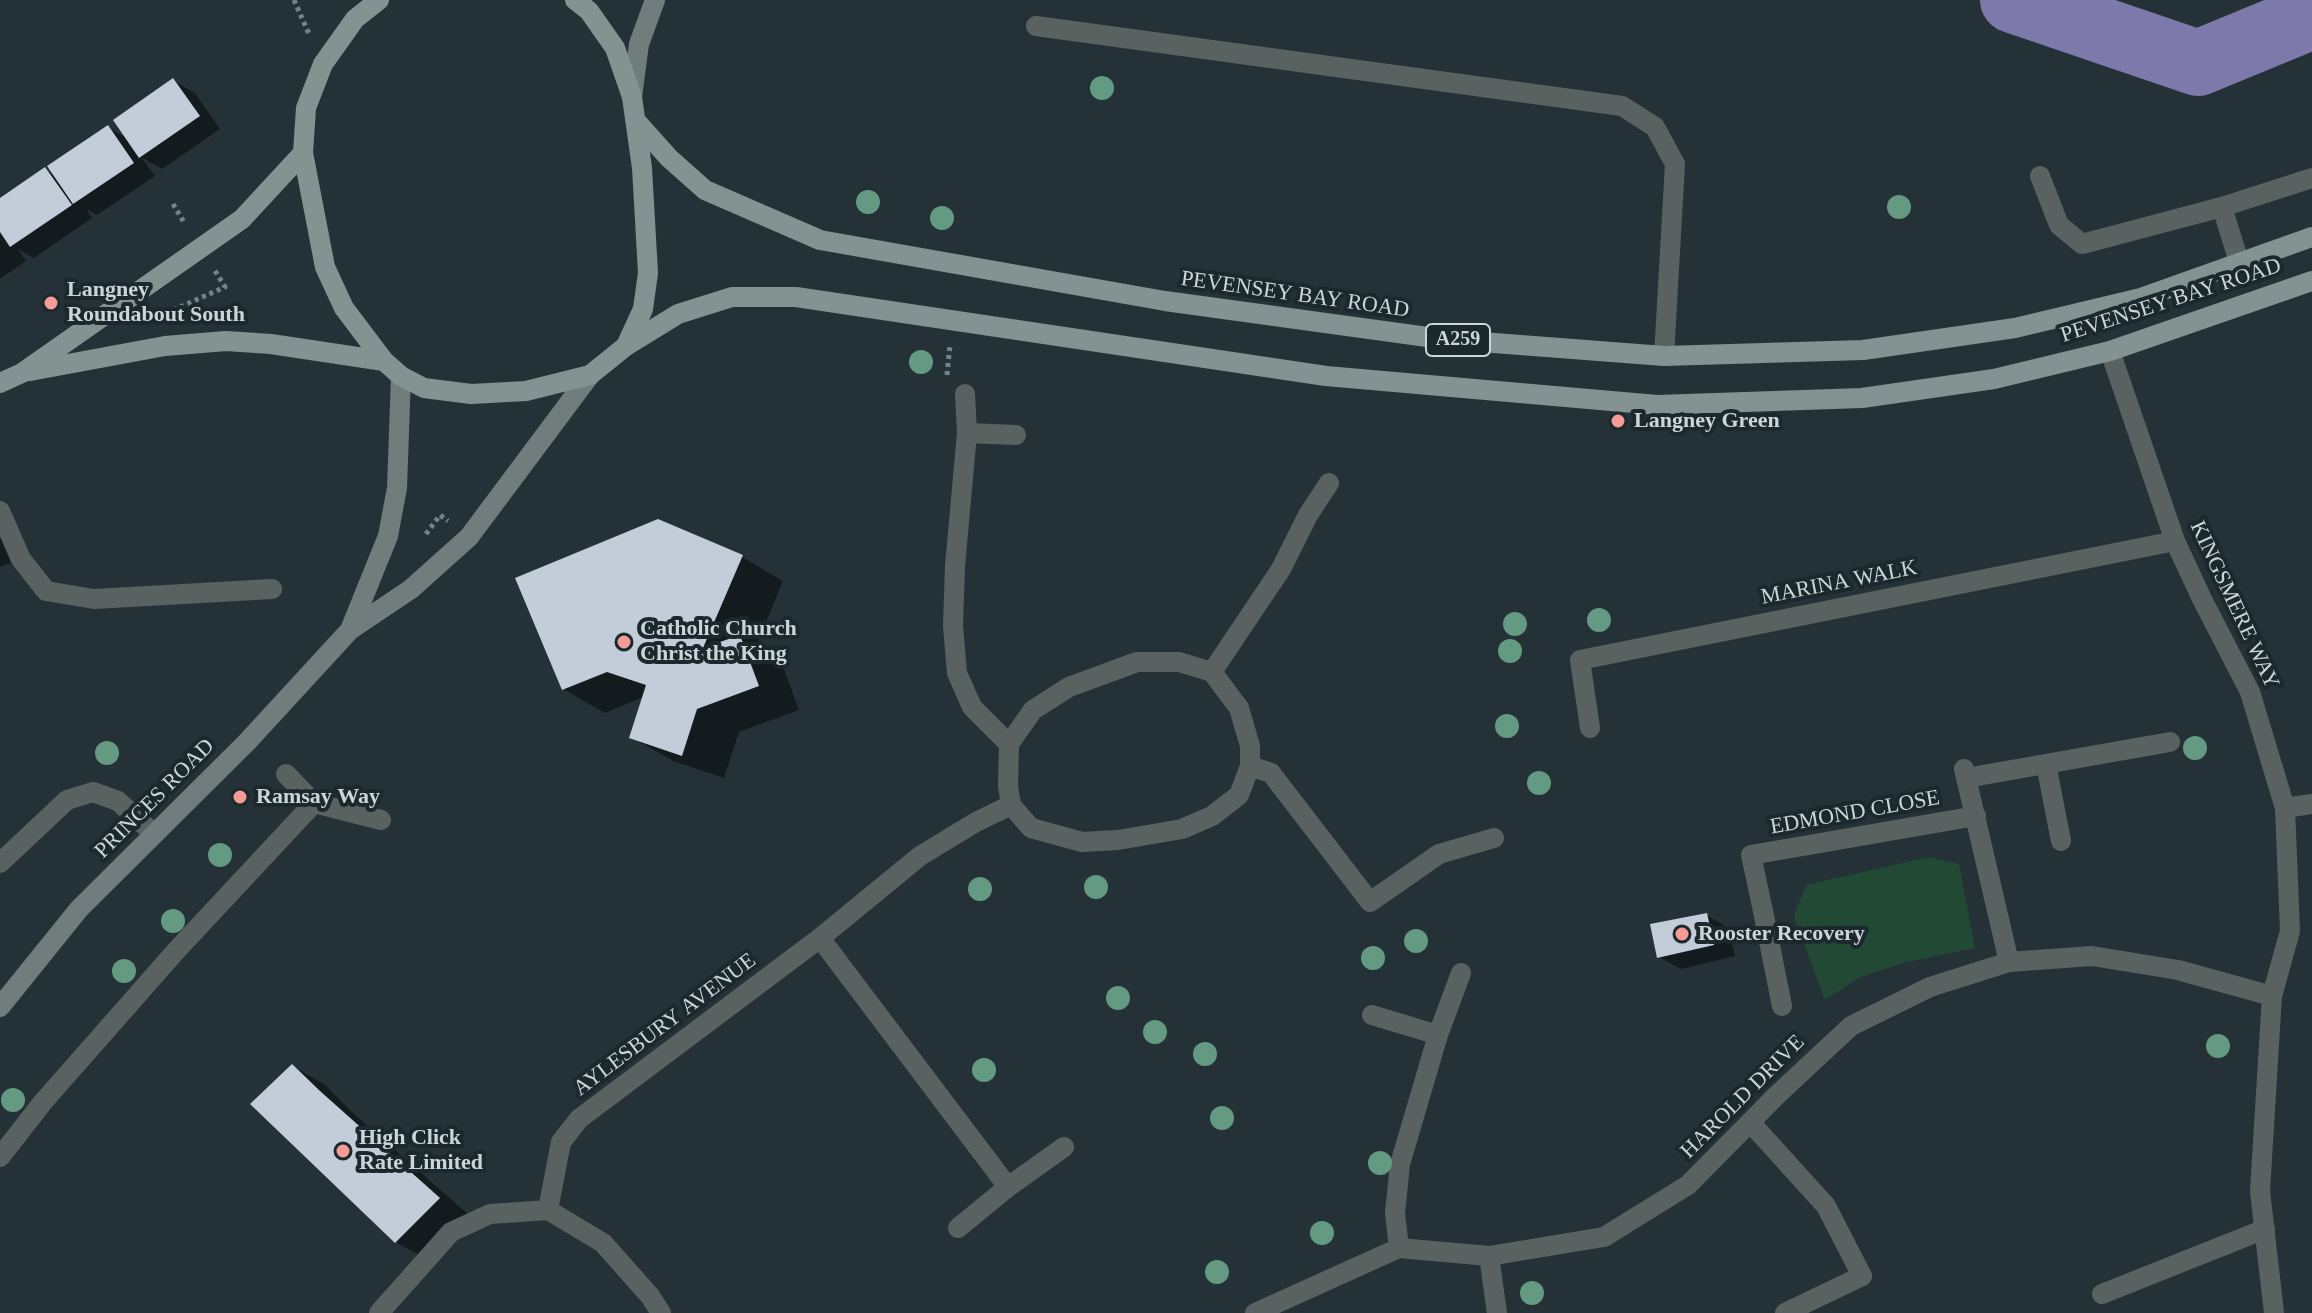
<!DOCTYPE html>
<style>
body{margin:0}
canvas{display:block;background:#243238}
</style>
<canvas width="2312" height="1313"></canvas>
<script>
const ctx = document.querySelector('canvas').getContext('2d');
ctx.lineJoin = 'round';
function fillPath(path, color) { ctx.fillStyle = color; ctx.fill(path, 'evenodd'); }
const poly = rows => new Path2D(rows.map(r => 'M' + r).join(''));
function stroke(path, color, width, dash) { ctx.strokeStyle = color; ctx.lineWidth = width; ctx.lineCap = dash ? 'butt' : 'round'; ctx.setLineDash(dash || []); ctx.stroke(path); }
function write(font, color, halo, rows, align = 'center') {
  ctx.font = font + ' Georgia,serif'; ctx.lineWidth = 8; ctx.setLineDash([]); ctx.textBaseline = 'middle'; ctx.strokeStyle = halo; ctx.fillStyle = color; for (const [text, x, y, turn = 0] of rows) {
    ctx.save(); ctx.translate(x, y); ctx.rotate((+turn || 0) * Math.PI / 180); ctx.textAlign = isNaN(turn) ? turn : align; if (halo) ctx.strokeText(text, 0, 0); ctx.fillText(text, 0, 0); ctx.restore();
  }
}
fillPath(poly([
 [1929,857,1959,864,1975,948,1906,962,1860,977,1825,1000,1794,916,1806,885]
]), '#214934');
fillPath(poly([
 [174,81,195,93,220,129,162,169,141,157,155,176,97,215,86,209,92,218,34,258,18,249,26,261,0,279,0,201,45,170,56,176,108,128,129,139],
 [0,537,11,563,0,567],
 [742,557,783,581,756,647,781,661,799,710,739,732,724,778,673,761,631,737,644,697,605,713,563,689],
 [1706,915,1728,928,1735,956,1681,969,1659,957],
 [292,1066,325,1085,352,1112,471,1217,428,1260,396,1242]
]), '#0007');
stroke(poly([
 [2013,0,2198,63,2312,16]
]), '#7d79ab', 66);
fillPath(poly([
 [173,78,200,116,139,158,113,120],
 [108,125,134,163,73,204,47,166],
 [45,167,72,205,10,247,0,232,0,198],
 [658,519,743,555,703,648,740,635,759,686,697,709,682,756,629,738,646,685,607,672,562,690,515,578],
 [1707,913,1714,945,1657,958,1650,924],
 [292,1064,320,1091,440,1198,395,1243,250,1104]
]), '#c3cdda');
stroke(poly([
 [294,0,309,34],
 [173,204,185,224],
 [163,319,162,315,225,287,214,269],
 [947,375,950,345],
 [426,534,440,515,448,521]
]), '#768286', 5, [4, 4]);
stroke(poly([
 [2040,176,2059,225,2082,244,2222,207,2312,178],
 [2222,207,2239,262],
 [0,511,21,559,46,591,94,599,272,589],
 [1212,672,1281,569,1308,515,1329,483],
 [1590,728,1580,660,2175,541],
 [2046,764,2061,841],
 [1250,766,1271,773,1370,902,1439,854,1494,838],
 [1966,778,2170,742],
 [1763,911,1782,1006],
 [2102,1294,2265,1229],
 [1785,1313,1862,1276]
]), '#5a6261', 20);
stroke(poly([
 [1036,26,1622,106,1655,127,1675,164,1664,356],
 [2110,351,2175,541,2202,599,2250,692,2285,808,2290,931,2272,996,2260,1191,2274,1313],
 [965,394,967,433,955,566,953,626,957,673,972,707,1009,744,1008,786,1011,805,1031,828,1082,842,1118,840,1182,829,1212,816,1239,795,1250,766,1250,746,1239,708,1212,672,1179,662,1137,662,1069,687,1033,710,1009,744],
 [967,433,1016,435],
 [1964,769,2009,962],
 [286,774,314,803,381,820],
 [2285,808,2312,804],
 [0,863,67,800,93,792,118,801,154,834],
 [1763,911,1751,855,1976,816],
 [820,938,1008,1187],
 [1372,1015,1438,1035],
 [1750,1122,1826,1206,1862,1276],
 [0,1157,43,1102,175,952,314,803],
 [548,1210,561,1142,579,1119,820,938,920,856,976,822,1011,805],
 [958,1228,1008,1187,1064,1147],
 [1399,1248,1395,1213,1400,1164,1438,1035,1461,973],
 [1489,1256,1497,1313],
 [379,1313,451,1232,490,1214,548,1210,603,1243,650,1296,661,1313],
 [1255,1313,1399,1248,1489,1256,1604,1237,1688,1185,1777,1095,1851,1026,1930,987,2009,962,2092,956,2178,970,2272,996]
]), '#5a6261', 20);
stroke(poly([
 [632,97,639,44,655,0],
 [350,630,388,536,397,488,401,376],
 [0,1007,79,909,247,742,350,630,411,589,469,537,590,375]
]), '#717d7d', 20);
stroke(poly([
 [379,0,355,19,323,64,306,108,303,153,325,267,344,308,384,361,401,376,424,388,471,394,526,391,590,375,626,346,643,309,648,273,642,168,632,97,615,48,589,11,575,0],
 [635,120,669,158,705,190,820,240,1165,301,1442,339,1664,356,1863,350,2015,328,2141,298,2312,237],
 [626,346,678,314,732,297,796,297,1326,376,1657,405,1862,398,1994,379,2110,351,2312,281],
 [30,371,165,346,226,341,271,344,384,361],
 [0,383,22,373,242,219,303,153]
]), '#839391', 20);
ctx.fillStyle = '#649982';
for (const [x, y] of [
 [1102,88],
 [868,202],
 [1899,207],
 [942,218],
 [921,362],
 [1599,620],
 [1515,624],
 [1510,651],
 [1507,726],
 [2195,748],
 [107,753],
 [1539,783],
 [220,855],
 [1096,887],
 [980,889],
 [173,921],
 [1416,941],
 [1373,958],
 [124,971],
 [1118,998],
 [1155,1032],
 [2218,1046],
 [1205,1054],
 [984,1070],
 [13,1100],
 [1222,1118],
 [1380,1163],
 [1322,1233],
 [1217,1272],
 [1532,1293]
]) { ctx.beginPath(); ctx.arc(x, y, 12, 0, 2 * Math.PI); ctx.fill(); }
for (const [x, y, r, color] of [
 [51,303,8,"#f59c96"],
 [1618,421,8,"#f59c96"],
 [624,642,8,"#f59c96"],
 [240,797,8,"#f59c96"],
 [1682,934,8,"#f59c96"],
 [343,1151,8,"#f59c96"]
]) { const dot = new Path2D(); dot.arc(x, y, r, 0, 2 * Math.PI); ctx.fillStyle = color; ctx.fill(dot); stroke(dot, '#1b292e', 3); }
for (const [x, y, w] of [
 [1458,340,64]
]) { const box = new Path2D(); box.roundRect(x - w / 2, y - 16, w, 32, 6); ctx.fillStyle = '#1b292e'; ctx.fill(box); stroke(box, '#ccd5d8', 2); }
write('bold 20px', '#ccd5d8', null, [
 ["A259",1458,340]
]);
write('bold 22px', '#ccd5d8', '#1b292e', [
 ["Langney",67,290],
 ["Roundabout South",67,315],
 ["Langney Green",1634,421],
 ["Catholic Church",640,629],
 ["Christ the King",640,654],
 ["Ramsay Way",256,797],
 ["Rooster Recovery",1698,934],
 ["High Click",359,1138],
 ["Rate Limited",359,1163]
], 'left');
write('22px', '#ccd5d8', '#1b292e', [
 ["PEVENSEY BAY ROAD",1295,295,8],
 ["PEVENSEY BAY ROAD",2171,301,-18],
 ["MARINA WALK",1839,583,-11],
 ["KINGSMERE WAY",2234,605,65],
 ["PRINCES ROAD",155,799,-45],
 ["EDMOND CLOSE",1855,813,-10],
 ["AYLESBURY AVENUE",665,1025,-37],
 ["HAROLD DRIVE",1743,1097,-45]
]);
</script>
